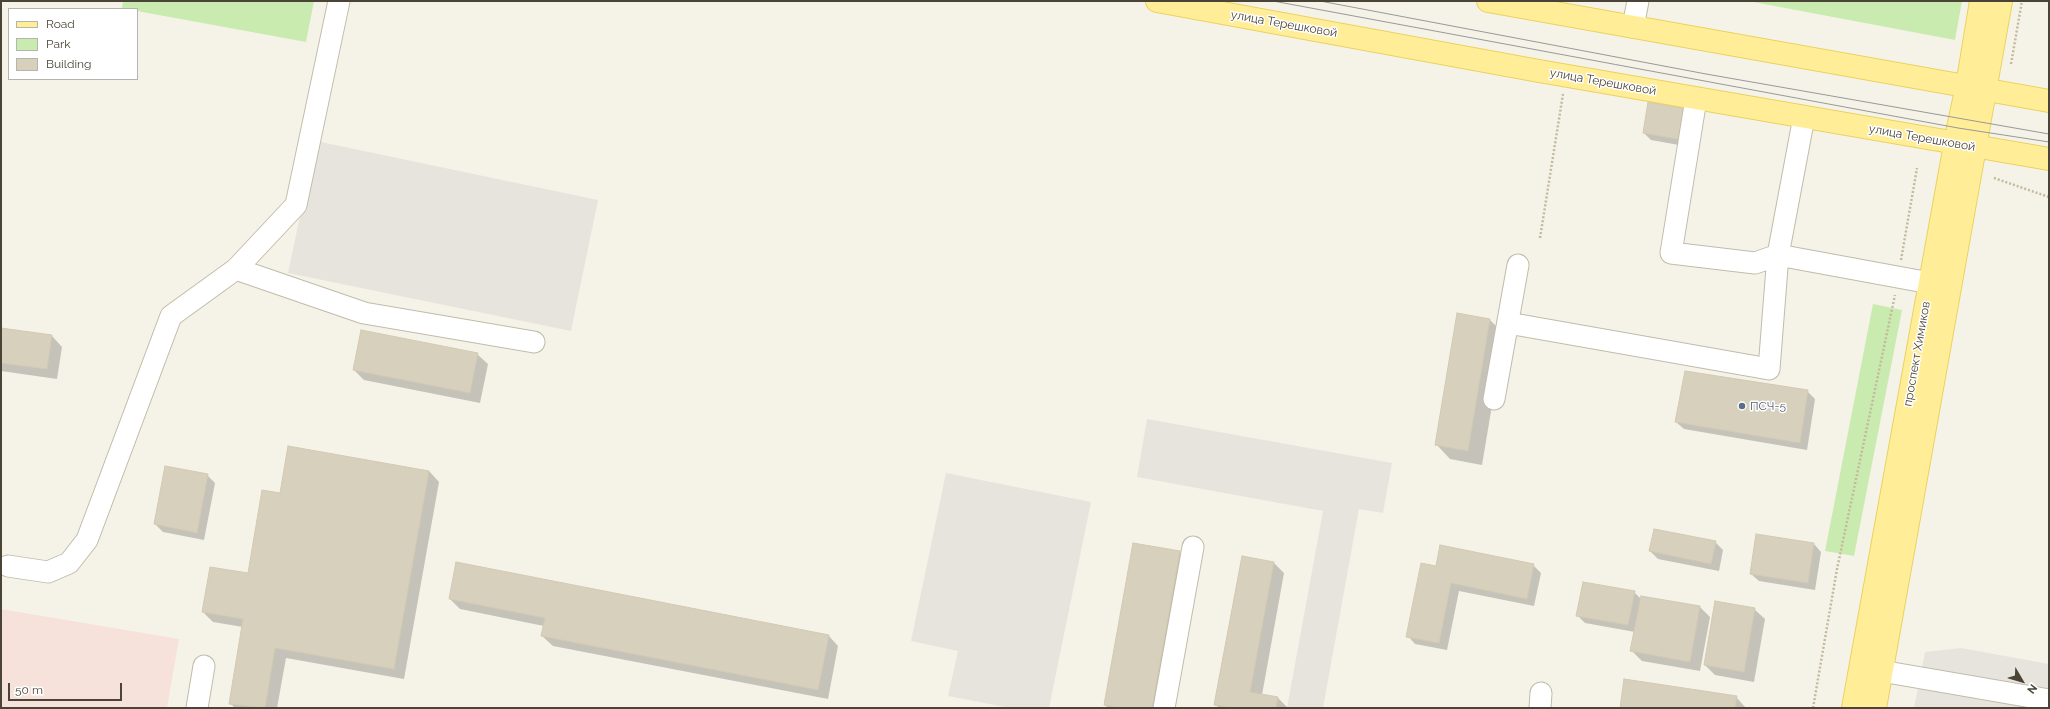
<!DOCTYPE html>
<meta charset="utf-8">
<style>
body{margin:0}
#map{position:relative;width:2050px;height:709px;overflow:hidden;background:#f5f3e8;font-family:Raleway,sans-serif}
canvas{display:block}
.frame{position:absolute;inset:0;border:2px solid #494436;pointer-events:none}
.legend{position:absolute;left:8px;top:8px;width:130px;height:72px;box-sizing:border-box;background:#fff;border:1px solid #b6b4af;margin:0;padding:5px 7px;list-style:none;font-size:12px;color:#494436}
.legend li{display:flex;align-items:center;gap:8px;height:20px}
.legend b{width:20px;border:1px solid #b6b4af}
.north{position:absolute;left:2002px;top:661px;width:40px;height:40px;-webkit-text-stroke:3px #fff;paint-order:stroke;rotate:128deg;font-size:11px;font-weight:700;line-height:16px;text-align:center;color:#494436}
.north::after{content:'';display:block;margin:auto;width:14px;height:18px;background:#494436;clip-path:polygon(50% 0,100% 100%,50% 72%,0 100%)}
.scale{position:absolute;left:8px;top:683px;width:114px;height:18px;box-sizing:border-box;border:2px solid #494436;border-top:0;padding-left:5px;font-size:12px;line-height:14px;white-space:nowrap;color:#494436;-webkit-text-stroke:3px #fff;paint-order:stroke}
</style>
<div id="map">
<canvas width="2050" height="709"></canvas>
<div class="frame"></div>
<ul class="legend">
<li><b style="height:5px;background:#ffee97"></b>Road</li>
<li><b style="height:11px;background:#c9ebaf"></b>Park</li>
<li><b style="height:11px;background:#d7d0bd"></b>Building</li>
</ul>
<div class="north">N</div>
<div class="scale">50 m</div>
</div>
<script>
const ctx = document.querySelector('canvas').getContext('2d');
ctx.lineJoin = 'round';
function fillPath(path, color) { ctx.fillStyle = color; ctx.fill(path, 'evenodd'); }
const poly = rows => new Path2D(rows.map(r => 'M' + r).join(''));
function stroke(path, color, width, dash) { ctx.strokeStyle = color; ctx.lineWidth = width; ctx.lineCap = dash ? 'butt' : 'round'; ctx.setLineDash(dash || []); ctx.stroke(path); }
function write(font, color, halo, rows, align = 'center') {
  ctx.font = font + ' Raleway,sans-serif'; ctx.lineWidth = 3; ctx.setLineDash([]); ctx.textBaseline = 'middle'; ctx.strokeStyle = halo; ctx.fillStyle = color; for (const [text, x, y, turn = 0] of rows) {
    ctx.save(); ctx.translate(x, y); ctx.rotate((+turn || 0) * Math.PI / 180); ctx.textAlign = isNaN(turn) ? turn : align; if (halo) ctx.strokeText(text, 0, 0); ctx.fillText(text, 0, 0); ctx.restore();
  }
}
fillPath(poly([
 [316,141,598,200,571,331,288,273],
 [1147,419,1392,463,1383,513,1359,509,1323,708,1287,708,1323,511,1137,477],
 [946,473,1091,502,1049,708,1010,708,948,696,958,651,911,641],
 [1961,648,2049,664,2049,708,1914,708,1925,652]
]), '#e7e4dd');
fillPath(poly([
 [1,609,179,639,167,708,1,708]
]), '#f6e2db');
fillPath(poly([
 [123,1,314,1,306,42,137,11,137,9,122,8],
 [1748,1,1962,1,1955,40],
 [1873,304,1902,310,1854,556,1825,551]
]), '#c9ebaf');
fillPath(poly([
 [1688,110,1690,147,1651,140,1644,133],
 [1490,320,1504,334,1482,465,1450,459,1436,444],
 [1,329,52,336,62,347,57,379,1,371],
 [477,354,488,364,480,403,364,380,354,370],
 [1807,391,1815,399,1807,450,1684,429,1676,422],
 [429,471,439,482,404,679,286,658,277,708,235,708,230,703,243,627,213,622,203,612,248,574,281,494],
 [207,475,215,483,204,540,163,532,155,524],
 [1715,542,1723,550,1719,571,1658,559,1650,551],
 [1814,544,1821,552,1815,590,1759,581,1751,574],
 [1179,552,1189,562,1163,708,1108,708,1105,705],
 [1242,557,1274,563,1284,573,1262,695,1278,698,1288,708,1219,708,1215,704],
 [1533,565,1541,573,1534,606,1459,591,1447,650,1415,644,1408,636,1437,567],
 [1634,592,1641,599,1700,607,1710,617,1700,671,1642,661,1632,651,1635,632,1585,623,1577,615],
 [450,599,828,635,838,646,828,699,553,646,542,636,544,626,460,609],
 [1754,609,1765,619,1754,682,1715,675,1705,665],
 [1736,697,1746,708,1621,708]
]), '#0003');
const building = poly([
 [1648,102,1688,109,1683,140,1643,133,1648,102],
 [1457,313,1490,319,1468,451,1435,445,1457,313],
 [1,328,52,335,47,369,1,363,1,328],
 [361,330,478,353,470,393,353,370,361,330],
 [1685,371,1808,390,1800,443,1675,422,1685,371],
 [288,446,429,471,394,669,275,648,265,708,229,704,243,619,202,612,210,567,248,573,262,490,280,493,288,446],
 [165,466,208,474,197,533,154,524,165,466],
 [1654,529,1716,541,1711,564,1649,551,1654,529],
 [1756,534,1814,543,1808,583,1750,574,1756,534],
 [1133,543,1180,551,1152,708,1119,708,1104,705,1133,543],
 [1440,545,1534,564,1527,599,1451,583,1439,643,1406,637,1421,563,1436,566,1440,545],
 [1242,556,1274,562,1250,692,1278,697,1276,708,1232,708,1214,705,1242,556],
 [456,562,829,635,818,690,541,636,545,618,449,599,456,562],
 [1583,582,1635,591,1628,625,1576,616,1583,582],
 [1641,596,1700,606,1690,662,1630,651,1641,596],
 [1715,601,1755,608,1744,672,1704,665,1715,601],
 [1624,679,1737,696,1735,708,1620,708,1624,679]
]);
fillPath(building, '#d7d0bd');
stroke(building, '#d2c9b0', 1);
const minor = poly([
 [1633,27,1638,1],
 [1804,117,1778,255,1930,283],
 [236,269,364,313,534,342],
 [1508,323,1769,369,1778,255,1755,263,1671,253,1696,99],
 [1494,399,1518,265],
 [8,566,48,572,69,563,87,540,171,316,236,269,296,205,339,1],
 [1881,671,2049,700],
 [197,708,204,666],
 [1164,708,1193,547],
 [1540,708,1541,693]
]);
const major = poly([
 [1157,1,1539,71,2049,159],
 [1488,1,2049,101],
 [1853,708,1958,128,1967,86,1981,1],
 [1875,708,2001,1]
]);
stroke(minor, '#c1bcaa', 23);
stroke(major, '#ead261', 24);
stroke(poly([
 [2011,64,2022,1],
 [1994,178,2049,197],
 [1540,238,1563,94],
 [1901,260,1917,168],
 [1813,708,1837,569,1895,295]
]), '#c3ba9b', 2.5, [2, 2]);
stroke(minor, '#fff', 21);
stroke(major, '#ffee97', 22);
stroke(poly([
 [1273,1,1958,128,2049,142],
 [1320,1,1706,74,2049,134]
]), '#989898', 1);
for (const [x, y, r, color] of [
 [1742,406,4,"#5c6f8a"]
]) { const dot = new Path2D(); dot.arc(x, y, r, 0, 2 * Math.PI); ctx.fillStyle = color; ctx.fill(dot); stroke(dot, '#fff', 1.5); }
write('12px', '#494436', '#fff', [
 ["улица Терешковой",1284,24,10],
 ["улица Терешковой",1603,82,10],
 ["улица Терешковой",1922,138,10],
 ["проспект Химиков",1917,354,-80]
]);
write('12px', '#4e5e75', '#fff', [
 ["ПСЧ-5",1750,406]
], 'left');
</script>
